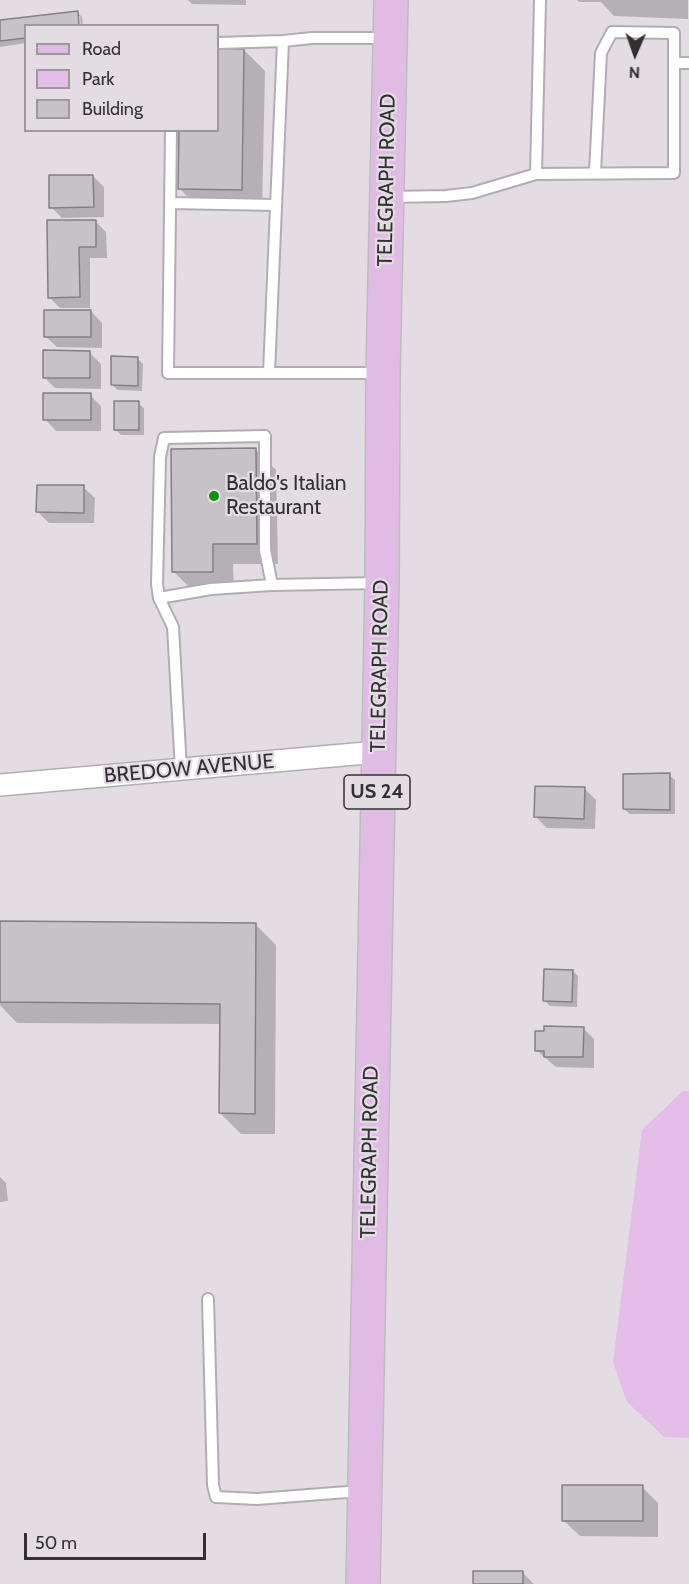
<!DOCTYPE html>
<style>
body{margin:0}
#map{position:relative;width:689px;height:1584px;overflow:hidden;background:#e3dde3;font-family:Cabin,sans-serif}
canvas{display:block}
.legend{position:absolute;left:24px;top:24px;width:195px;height:108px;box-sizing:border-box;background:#e3dde3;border:2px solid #9c989c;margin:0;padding:8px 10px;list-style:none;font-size:18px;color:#323032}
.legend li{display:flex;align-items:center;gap:12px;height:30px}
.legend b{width:30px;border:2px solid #9c989c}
.north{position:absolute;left:605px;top:24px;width:60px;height:60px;-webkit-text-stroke:4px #e3dde3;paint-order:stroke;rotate:182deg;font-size:16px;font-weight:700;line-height:24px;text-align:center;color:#323032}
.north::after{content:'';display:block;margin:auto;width:21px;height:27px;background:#323032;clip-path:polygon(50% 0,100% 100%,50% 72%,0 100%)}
.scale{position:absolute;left:24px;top:1533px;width:182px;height:27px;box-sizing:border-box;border:3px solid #323032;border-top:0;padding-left:8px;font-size:18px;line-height:21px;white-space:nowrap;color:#323032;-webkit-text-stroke:4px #e3dde3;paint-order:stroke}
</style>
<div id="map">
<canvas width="689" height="1584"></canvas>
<ul class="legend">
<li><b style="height:8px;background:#e0bce5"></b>Road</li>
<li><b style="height:16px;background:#e4bde8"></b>Park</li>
<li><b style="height:16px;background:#c7c2c8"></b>Building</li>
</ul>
<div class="north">N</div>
<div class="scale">50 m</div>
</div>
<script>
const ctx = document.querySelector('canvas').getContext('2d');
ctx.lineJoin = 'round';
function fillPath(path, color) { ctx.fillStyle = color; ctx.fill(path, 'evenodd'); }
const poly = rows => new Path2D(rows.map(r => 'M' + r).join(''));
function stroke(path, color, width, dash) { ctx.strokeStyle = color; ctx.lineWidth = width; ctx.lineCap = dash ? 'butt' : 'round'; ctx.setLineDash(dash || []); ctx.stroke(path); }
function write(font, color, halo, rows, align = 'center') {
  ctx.font = font + ' Cabin,sans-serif'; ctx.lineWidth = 4.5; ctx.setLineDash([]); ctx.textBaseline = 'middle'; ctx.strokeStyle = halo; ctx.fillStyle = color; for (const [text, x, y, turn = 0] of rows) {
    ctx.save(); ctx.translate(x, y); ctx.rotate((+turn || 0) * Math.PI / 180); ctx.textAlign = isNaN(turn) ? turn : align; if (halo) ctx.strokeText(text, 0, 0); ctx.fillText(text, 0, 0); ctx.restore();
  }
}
fillPath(poly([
 [683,1091,689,1091,689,1438,664,1437,627,1402,613,1362,642,1130]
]), '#e4bde8');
fillPath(poly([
 [188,0,246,0,246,5,192,4],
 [577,0,688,0,688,19,614,16,601,2,579,2],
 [77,12,82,17,83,26,81,26,80,16,26,26,26,43,0,47,0,21],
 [218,50,244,50,265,71,262,211,200,209,179,188,218,130],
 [93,176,104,187,104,217,62,218,51,207],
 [95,221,106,232,107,258,90,258,90,308,60,308,49,297,48,222],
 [91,311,102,323,102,348,57,347,45,336],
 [90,353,101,364,101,389,55,388,44,377],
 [137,358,143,364,142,391,118,390,112,385],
 [90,395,101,406,101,431,56,431,45,419],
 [138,403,144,408,144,435,121,435,115,429],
 [255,449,276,470,278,564,233,564,234,592,195,593,174,572],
 [83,487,95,498,94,523,49,523,38,512],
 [669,775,675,780,675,814,630,814,624,809],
 [584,788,596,800,595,829,547,828,536,817],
 [0,922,255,924,276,945,275,1134,241,1134,220,1113,221,1024,17,1023,0,1005],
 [573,971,578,976,577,1007,550,1006,545,1001],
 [583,1028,594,1039,594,1068,556,1067,536,1050],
 [0,1177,6,1183,8,1201,0,1202],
 [642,1487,658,1503,658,1537,580,1536,563,1520],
 [523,1573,534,1584,474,1584]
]), '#0003');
const building = poly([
 [78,11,79,26,26,26,26,38,0,41,0,20,78,11],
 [218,48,244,49,242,190,178,189,179,130,218,130,218,48],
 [49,175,93,175,94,207,49,208,49,175],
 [47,220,96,220,96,247,79,247,80,297,48,298,47,220],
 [44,310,91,310,91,337,44,337,44,310],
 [43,350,90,351,90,378,43,378,43,350],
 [111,356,138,357,138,386,111,385,111,356],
 [43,393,91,393,91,420,43,420,43,393],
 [114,401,139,401,139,430,114,430,114,401],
 [256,448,257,544,213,544,213,572,172,572,171,449,256,448],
 [37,485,84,485,84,513,36,512,37,485],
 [670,773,670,810,623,809,623,774,670,773],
 [535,786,585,787,584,819,534,817,535,786],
 [0,921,256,923,255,1114,219,1113,220,1004,0,1002,0,921],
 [544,969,573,970,572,1002,543,1001,544,969],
 [544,1026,584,1027,583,1057,544,1057,544,1051,535,1051,535,1031,544,1031,544,1026],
 [562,1485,643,1485,643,1521,562,1521,562,1485],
 [473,1571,523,1571,523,1584,473,1584,473,1571]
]);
fillPath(building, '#c7c2c8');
stroke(building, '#847f85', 1.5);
const service = poly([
 [218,43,283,41,312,38,388,38],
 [674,63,689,63],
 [171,130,168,373,379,373],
 [536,174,540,0],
 [390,197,446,196,472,193,536,174,674,173,674,33,612,32,601,53,595,173],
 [170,203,276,205],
 [269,373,283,41],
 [159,598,211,589,272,585],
 [181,770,173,627,159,598,157,584,160,457,164,438,265,436,265,550,272,585,379,583],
 [208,1299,213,1485,216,1497,257,1499,360,1491]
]);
const minor = poly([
 [0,785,378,752]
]);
const primary = poly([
 [363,1584,382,582,383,373,391,0]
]);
stroke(service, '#b2adb3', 14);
stroke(minor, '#b2adb3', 24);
stroke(primary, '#bdbdbd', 36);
stroke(service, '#fff', 10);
stroke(minor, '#fff', 21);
stroke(primary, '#e0bce5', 33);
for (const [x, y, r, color] of [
 [214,496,6,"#168d17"]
]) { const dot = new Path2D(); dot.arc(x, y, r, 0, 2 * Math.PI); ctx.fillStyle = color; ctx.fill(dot); stroke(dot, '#e3dde3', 2); }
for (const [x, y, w] of [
 [377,792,66]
]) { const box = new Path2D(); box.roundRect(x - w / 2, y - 17, w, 34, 4.5); ctx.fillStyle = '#e3dde3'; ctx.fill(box); stroke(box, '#323032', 1.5); }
write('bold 20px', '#323032', null, [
 ["US 24",377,792]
]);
write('21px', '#323032', '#e3dde3', [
 ["TELEGRAPH ROAD",387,180,-89],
 ["TELEGRAPH ROAD",380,666,-89],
 ["BREDOW AVENUE",189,769,-5],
 ["TELEGRAPH ROAD",370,1152,-89]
]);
write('21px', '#323032', '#e3dde3', [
 ["Baldo's Italian",226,484],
 ["Restaurant",226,508]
], 'left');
</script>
